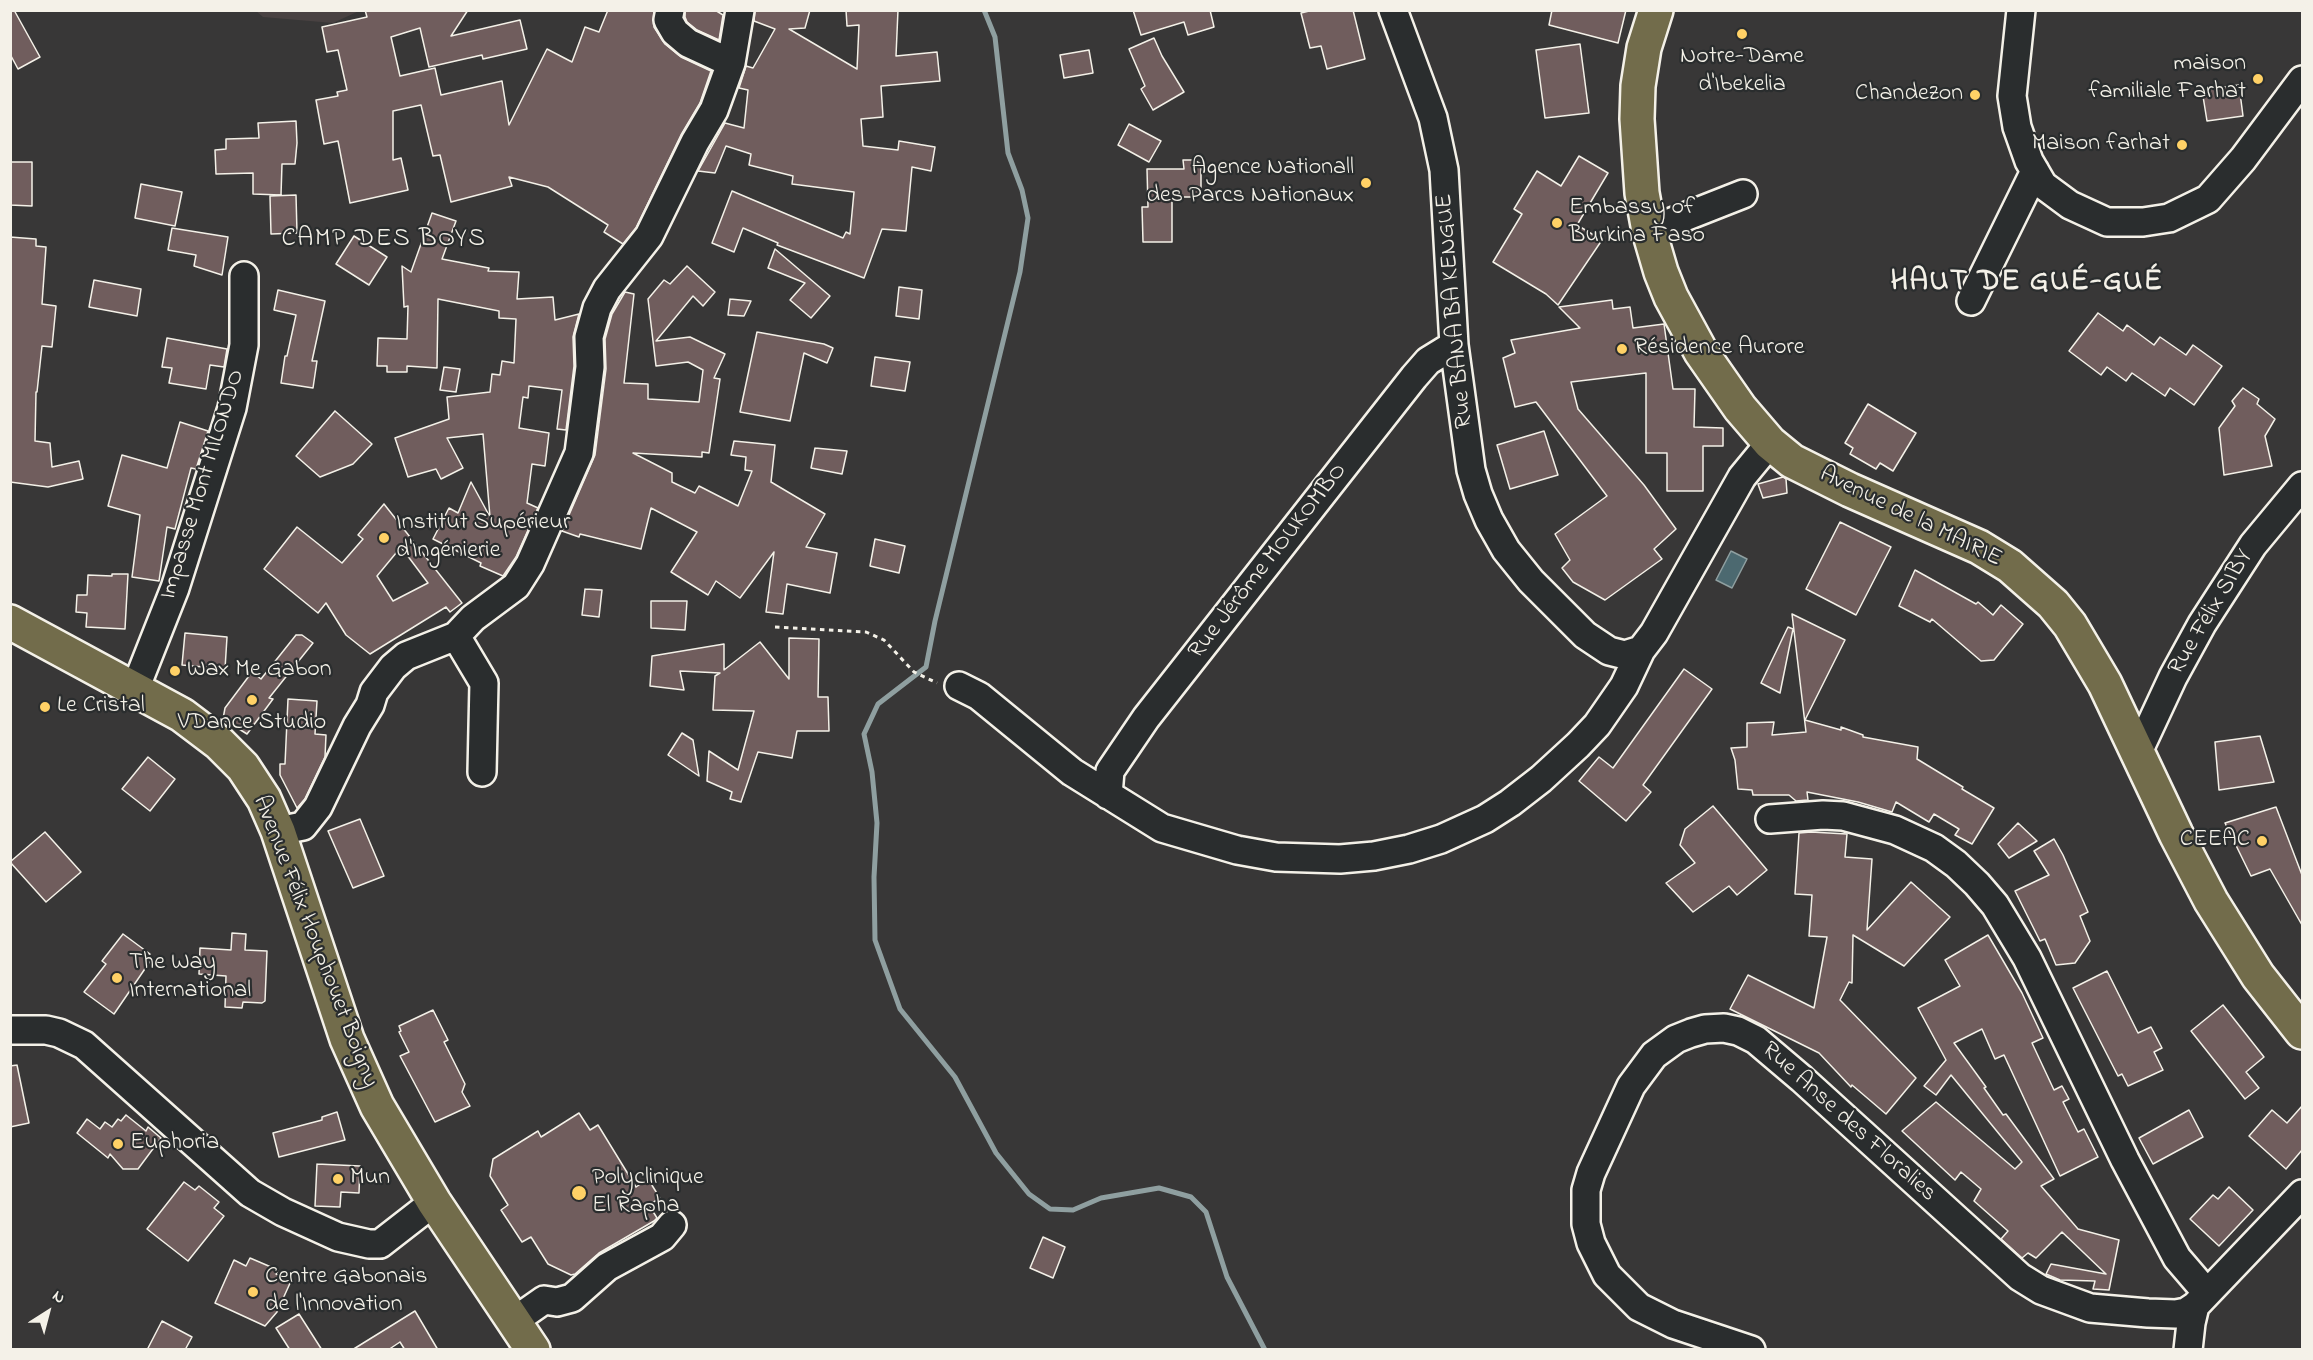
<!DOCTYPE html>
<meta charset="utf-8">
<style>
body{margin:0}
#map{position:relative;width:2313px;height:1360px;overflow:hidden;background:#383737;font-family:"Indie Flower",sans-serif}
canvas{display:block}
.frame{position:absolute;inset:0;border:12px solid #f4f1e8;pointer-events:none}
.north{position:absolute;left:18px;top:1282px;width:60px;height:60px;-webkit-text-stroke:4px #2a2d2e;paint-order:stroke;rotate:36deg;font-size:16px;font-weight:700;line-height:24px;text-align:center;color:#f4f1e8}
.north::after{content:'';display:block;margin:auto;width:21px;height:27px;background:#f4f1e8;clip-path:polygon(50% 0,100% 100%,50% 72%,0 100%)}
</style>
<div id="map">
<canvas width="2313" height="1360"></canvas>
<div class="frame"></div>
<div class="north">N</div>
</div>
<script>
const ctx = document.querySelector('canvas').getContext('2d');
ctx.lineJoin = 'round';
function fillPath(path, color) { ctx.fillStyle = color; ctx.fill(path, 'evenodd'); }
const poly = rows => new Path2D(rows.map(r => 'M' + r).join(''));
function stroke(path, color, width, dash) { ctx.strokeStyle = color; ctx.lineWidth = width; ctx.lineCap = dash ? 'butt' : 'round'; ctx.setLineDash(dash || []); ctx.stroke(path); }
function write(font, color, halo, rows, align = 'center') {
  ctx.font = font + ' "Indie Flower",sans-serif'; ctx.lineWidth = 4.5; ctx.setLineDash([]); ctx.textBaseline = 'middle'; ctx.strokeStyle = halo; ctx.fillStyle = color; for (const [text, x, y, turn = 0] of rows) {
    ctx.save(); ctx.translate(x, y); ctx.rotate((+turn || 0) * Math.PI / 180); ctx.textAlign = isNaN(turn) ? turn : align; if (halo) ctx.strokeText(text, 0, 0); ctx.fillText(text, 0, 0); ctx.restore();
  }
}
fillPath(poly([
 [256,11,359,11,333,23,263,17]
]), '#494242');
const water = poly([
 [1731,551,1747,559,1732,588,1716,580,1731,551]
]);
fillPath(water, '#4c6970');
stroke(water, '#8f9fa0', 1.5);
stroke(poly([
 [984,10,995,37,1008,153,1022,190,1028,218,1020,272,935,621,926,667,878,704,864,734,872,772,877,823,874,877,875,940,900,1009,955,1077,996,1153,1029,1194,1050,1209,1073,1210,1101,1198,1159,1188,1191,1197,1206,1212,1227,1277,1265,1350]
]), '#8f9fa0', 5);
const building = poly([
 [10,10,14,10,40,57,18,69,10,54,10,10],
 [365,10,468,10,451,36,520,20,527,49,483,59,482,55,429,67,420,28,391,37,400,76,435,68,441,95,502,81,509,125,547,49,572,62,585,27,599,32,608,10,654,10,654,27,665,44,681,57,711,71,700,103,681,135,636,228,623,244,604,232,608,225,548,187,509,177,512,186,451,202,440,155,433,156,421,105,393,111,393,160,401,158,408,190,350,203,338,141,324,144,316,100,338,96,337,92,347,90,338,50,327,52,322,27,367,17,365,10],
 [685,10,715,10,723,15,719,40,697,30,687,22,685,17,685,10],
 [755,10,810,10,805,28,789,29,857,69,859,25,847,26,846,10,898,10,896,56,937,52,940,81,881,86,883,117,861,119,863,146,898,150,899,141,935,147,931,171,912,167,906,231,882,229,864,278,777,245,778,243,743,228,734,252,712,243,732,191,843,238,846,232,850,234,854,192,792,184,793,176,749,165,751,154,726,146,715,173,698,171,725,123,744,128,748,90,739,88,746,66,753,68,775,29,754,21,755,10],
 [1133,10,1210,10,1214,27,1188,35,1184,22,1141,35,1133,10],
 [1313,10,1353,10,1365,59,1327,69,1321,46,1310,48,1301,13,1313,10],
 [1552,10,1626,10,1618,43,1549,25,1552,10],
 [1154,38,1162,56,1184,92,1153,110,1141,89,1145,86,1129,49,1154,38],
 [1580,44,1589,113,1545,118,1536,50,1580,44],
 [1089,50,1093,73,1064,78,1060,55,1089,50],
 [2239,85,2243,116,2207,121,2202,90,2239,85],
 [296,121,297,143,295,164,282,164,281,195,253,194,253,173,216,174,215,150,226,149,226,139,259,138,258,123,296,121],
 [1129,124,1161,141,1149,162,1118,145,1129,124],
 [1579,156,1608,173,1577,225,1602,240,1558,305,1546,294,1493,262,1522,214,1514,209,1537,171,1561,186,1579,156],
 [1183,160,1194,160,1201,164,1201,197,1172,197,1172,242,1143,242,1142,207,1148,207,1147,169,1184,169,1183,160],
 [10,162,32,162,32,206,10,205,10,162],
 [141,184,182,192,175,226,135,218,141,184],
 [296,195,297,233,271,234,270,196,296,195],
 [432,213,456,221,442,259,489,268,488,271,519,272,517,299,553,297,555,320,579,314,573,337,574,366,566,430,557,429,562,390,529,386,528,398,523,397,519,428,549,433,545,466,532,464,527,503,538,508,516,557,503,576,480,566,481,563,433,539,449,508,458,513,471,482,490,517,483,434,447,438,463,468,441,479,436,469,408,477,395,438,449,419,447,397,490,392,492,374,500,375,502,361,514,363,516,319,499,318,499,311,438,299,437,368,407,366,407,372,387,372,387,366,377,366,378,338,407,339,408,306,404,307,402,266,411,272,432,213],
 [172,228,228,237,222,275,194,266,196,255,168,250,172,228],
 [354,236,387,257,369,285,336,264,354,236],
 [10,237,36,239,36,246,46,247,42,304,56,306,52,347,42,346,37,392,36,392,35,441,50,443,52,467,79,461,83,479,48,487,10,482,10,237],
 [775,249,830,296,811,318,790,300,805,283,768,268,775,249],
 [687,266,715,292,703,306,693,296,656,341,690,337,725,354,714,378,720,379,709,453,702,452,702,457,633,453,672,473,672,482,695,493,699,486,738,506,752,471,745,470,746,457,731,455,734,441,775,445,771,482,825,514,806,547,837,553,830,593,787,584,783,614,766,612,774,552,740,598,716,581,708,595,671,572,697,532,651,508,641,549,580,534,579,537,562,531,595,455,606,369,605,339,612,314,625,292,634,294,624,383,648,384,648,399,699,402,703,370,688,362,656,366,648,299,664,280,670,284,687,266],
 [94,280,141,289,137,316,89,307,94,280],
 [899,287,922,290,919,319,896,316,899,287],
 [278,290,325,301,312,361,317,361,313,388,281,383,285,356,287,356,296,315,274,310,278,290],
 [730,299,751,301,744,316,728,315,730,299],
 [1612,300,1613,309,1630,307,1633,328,1664,324,1673,389,1695,389,1694,427,1723,428,1723,446,1703,446,1703,491,1667,491,1667,453,1646,453,1646,373,1571,382,1578,409,1644,485,1676,529,1654,549,1662,559,1605,600,1573,582,1562,568,1570,560,1555,534,1607,496,1536,402,1515,407,1503,358,1515,353,1511,340,1580,328,1559,307,1612,300],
 [2098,313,2123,331,2127,325,2154,345,2160,337,2186,355,2193,345,2222,366,2194,405,2170,388,2165,396,2132,373,2126,381,2107,367,2101,375,2069,351,2098,313],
 [757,332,824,344,833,348,827,363,804,353,790,421,740,412,757,332],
 [167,338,227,349,224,367,210,365,206,389,169,383,172,368,162,367,167,338],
 [875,357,910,362,905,391,871,386,875,357],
 [444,367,460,369,456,392,440,390,444,367],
 [2243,388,2259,399,2257,404,2275,419,2265,436,2272,466,2224,475,2219,428,2235,406,2232,401,2243,388],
 [1868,404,1916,433,1893,471,1880,463,1876,469,1850,454,1853,448,1845,443,1868,404],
 [335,411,372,444,353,464,320,477,296,456,335,411],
 [180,422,208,431,196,469,191,468,175,529,167,527,159,581,132,577,140,515,108,506,122,455,167,468,180,422],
 [1544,431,1558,475,1510,489,1497,445,1544,431],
 [815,448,847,451,842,474,811,468,815,448],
 [1783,477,1786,479,1787,493,1763,498,1758,484,1783,477],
 [384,504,462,603,450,612,446,607,370,654,346,635,326,603,318,613,264,569,297,527,342,563,363,539,358,535,384,504],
 [401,547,428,583,393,601,377,576,401,547],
 [1840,522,1891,547,1856,615,1806,589,1840,522],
 [875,539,905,546,899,573,870,566,875,539],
 [1915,570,1976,604,1978,602,1993,615,2001,605,2023,624,1994,660,1981,661,1932,619,1930,622,1899,606,1915,570],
 [112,574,128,574,125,629,86,627,87,613,76,612,77,595,87,595,88,575,112,576,112,574],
 [585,589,602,590,599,617,582,615,585,589],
 [651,601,687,601,685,630,651,628,651,601],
 [1792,614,1845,640,1805,720,1841,730,1841,727,1863,735,1863,737,1918,747,1917,759,1963,787,1962,789,1994,808,1972,844,1955,835,1959,829,1934,814,1929,822,1896,802,1892,812,1858,802,1807,792,1808,800,1796,801,1789,795,1753,795,1752,790,1738,789,1735,760,1731,748,1747,747,1747,723,1774,722,1772,735,1806,732,1792,614],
 [1788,627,1793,629,1780,693,1761,683,1788,627],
 [185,633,227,637,225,669,182,665,185,633],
 [296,635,302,635,313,643,269,698,273,699,247,734,223,719,225,708,252,672,261,679,296,635],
 [789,638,819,639,818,697,828,697,829,731,797,731,792,758,758,752,741,802,730,799,732,792,707,781,709,751,738,770,754,711,713,710,715,676,720,673,680,671,684,690,650,686,652,656,724,644,724,670,760,642,789,679,789,638],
 [1684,669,1712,689,1643,785,1651,792,1626,821,1579,781,1599,757,1613,768,1684,669],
 [288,699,317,701,315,734,326,735,325,757,305,799,297,808,280,775,280,764,285,764,288,699],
 [682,733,693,740,699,776,668,755,682,733],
 [2260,736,2274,782,2219,790,2215,742,2260,736],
 [148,757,175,779,150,811,122,789,148,757],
 [1713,806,1767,870,1737,895,1729,886,1693,912,1666,883,1695,863,1680,845,1685,829,1713,806],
 [2276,807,2302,875,2302,925,2270,869,2251,876,2225,823,2276,807],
 [360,819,384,876,353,888,328,831,360,819],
 [2018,823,2037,841,2009,858,1998,844,2018,823],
 [45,832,81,872,46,902,10,862,45,832],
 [1811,832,1847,834,1845,857,1872,859,1867,930,1911,882,1950,917,1904,966,1853,935,1852,983,1849,982,1840,1000,1916,1078,1886,1114,1852,1085,1851,1087,1819,1053,1730,1009,1748,975,1814,1008,1827,937,1809,936,1812,895,1795,894,1799,833,1811,832],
 [2054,839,2063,855,2088,912,2080,916,2090,941,2075,963,2056,965,2045,939,2040,941,2015,891,2049,875,2034,851,2054,839],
 [232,933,246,934,245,950,267,951,265,1001,262,1003,243,1002,242,1008,225,1007,226,976,199,974,200,948,231,950,232,933],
 [123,934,150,954,148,958,151,960,114,1014,84,992,106,964,102,961,123,934],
 [1988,935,2022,993,2043,1038,2032,1043,2054,1090,2062,1086,2069,1099,2063,1102,2078,1132,2084,1129,2098,1157,2060,1176,2004,1055,1995,1059,1982,1029,1954,1043,1986,1087,1984,1088,2003,1115,2006,1114,2054,1179,2041,1186,2078,1229,2119,1240,2109,1290,2093,1289,2095,1281,2060,1280,2046,1274,2051,1264,2106,1274,2062,1232,2036,1258,2028,1253,2022,1258,2001,1239,2008,1231,1974,1201,1981,1189,1961,1172,1955,1180,1902,1131,1936,1102,2015,1169,2022,1162,1951,1075,1936,1095,1924,1086,1946,1060,1918,1008,1960,986,1945,960,1988,935],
 [2107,971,2138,1033,2151,1027,2162,1048,2154,1052,2163,1070,2128,1086,2122,1074,2118,1076,2073,988,2107,971],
 [2223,1005,2264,1057,2246,1072,2259,1088,2245,1099,2191,1031,2223,1005],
 [433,1010,448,1040,444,1042,465,1084,462,1092,470,1106,435,1122,400,1056,409,1052,399,1032,401,1031,399,1026,433,1010],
 [17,1065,29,1123,10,1127,10,1066,17,1065],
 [2302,1106,2302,1150,2286,1169,2249,1136,2272,1110,2287,1123,2302,1106],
 [2189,1110,2203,1137,2153,1164,2139,1138,2189,1110],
 [337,1112,345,1140,279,1157,273,1133,322,1120,322,1117,337,1112],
 [579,1113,590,1130,598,1125,636,1187,648,1179,660,1198,649,1205,657,1218,654,1221,599,1253,575,1274,571,1275,548,1264,531,1237,522,1242,501,1210,508,1205,490,1176,493,1159,538,1131,541,1137,579,1113],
 [126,1115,146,1131,148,1127,161,1138,138,1169,123,1169,110,1154,108,1158,77,1133,87,1119,100,1129,105,1122,112,1127,118,1119,121,1121,126,1115],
 [317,1164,360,1166,359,1193,341,1192,340,1207,315,1206,317,1164],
 [184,1182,195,1190,199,1186,219,1202,214,1208,224,1216,188,1261,147,1229,184,1182],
 [2229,1187,2253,1210,2219,1246,2190,1219,2213,1195,2218,1199,2229,1187],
 [1043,1237,1065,1247,1053,1278,1030,1268,1043,1237],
 [250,1258,278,1270,276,1274,291,1281,277,1312,265,1326,215,1303,234,1260,246,1266,250,1258],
 [415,1311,438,1350,405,1350,400,1342,388,1350,352,1350,415,1311],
 [299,1314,322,1350,290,1350,276,1328,299,1314],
 [162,1321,192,1337,185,1350,147,1350,162,1321]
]);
fillPath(building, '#705d5d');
stroke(building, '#f4f1e8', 1.5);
const minor = poly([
 [1393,10,1433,118,1444,170,1454,345,1471,470,1478,494,1489,520,1506,550,1531,581,1585,635,1609,651,1625,655,1641,650,1654,633,1742,477,1770,443],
 [2021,10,2012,96,2017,127,2029,161,2043,185,2070,205,2107,222,2143,222,2169,218,2208,199,2243,159,2302,80],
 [731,63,740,10],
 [1649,231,1743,194],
 [1971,301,2035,171],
 [456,636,484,683,482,772],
 [959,686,979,696,1072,772,1162,828,1237,850,1276,857,1340,859,1374,856,1409,849,1441,839,1485,819,1510,803,1541,779,1578,745,1597,725,1624,686,1641,650],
 [135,689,175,588,232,408,244,345,244,276],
 [2138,752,2173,677,2202,624,2253,545,2302,486],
 [1108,795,1110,771,1146,718,1414,377,1428,361,1454,345],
 [1770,819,1823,815,1843,816,1895,830,1934,848,1956,864,1977,884,1995,905,2027,958,2125,1160,2177,1258,2207,1293],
 [278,831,303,826,318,807,357,726,370,705,374,692,393,667,406,656,456,636,473,618,516,586,530,564,579,453,590,367,589,337,597,308,607,289,649,236,695,142,714,110,731,63,688,43,675,32,668,20,670,10],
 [10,1030,46,1030,59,1033,84,1045,250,1193,283,1212,338,1237,369,1244,380,1244,434,1202],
 [514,1321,544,1300,557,1302,572,1298,607,1267,662,1237,672,1225],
 [1751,1350,1673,1324,1639,1307,1607,1275,1591,1243,1586,1224,1586,1190,1591,1173,1631,1086,1654,1055,1676,1039,1691,1033,1705,1029,1724,1028,1738,1031,1756,1040,1802,1079,2020,1277,2041,1290,2090,1308,2148,1313,2176,1314,2186,1312,2195,1306,2302,1194],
 [2188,1350,2191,1323,2195,1306]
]);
const major = poly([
 [1656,10,1644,48,1638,86,1637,119,1642,193,1649,231,1661,272,1671,297,1701,352,1740,408,1770,443,1792,461,1850,490,1979,547,2010,566,2053,604,2070,625,2105,684,2176,834,2211,901,2258,976,2302,1032],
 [10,622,182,715,219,743,243,767,264,799,278,831,347,1039,377,1106,434,1202,533,1350]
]);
stroke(minor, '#f4f1e8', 32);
stroke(major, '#f4f1e8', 38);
stroke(poly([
 [775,627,866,632,884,640,914,672,937,683]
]), '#f4f1e8', 3, [4.5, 4.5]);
stroke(minor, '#2a2d2e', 27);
stroke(major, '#726c4b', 33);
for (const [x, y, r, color] of [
 [1742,34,6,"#ffd166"],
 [2258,79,6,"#ffd166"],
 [1975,95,6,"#ffd166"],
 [2182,145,6,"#ffd166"],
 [1366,183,6,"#ffd166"],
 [1557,223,6,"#ffd166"],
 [1622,349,6,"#ffd166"],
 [384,538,6,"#ffd166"],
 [175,671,6,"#ffd166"],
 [252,700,6,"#ffd166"],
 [45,707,6,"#ffd166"],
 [2262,841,6,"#ffd166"],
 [117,978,6,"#ffd166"],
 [118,1144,6,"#ffd166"],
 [338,1179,6,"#ffd166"],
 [579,1193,8,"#ffd166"],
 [253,1292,6,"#ffd166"]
]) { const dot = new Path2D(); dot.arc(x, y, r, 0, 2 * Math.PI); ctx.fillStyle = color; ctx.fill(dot); stroke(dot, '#2a2d2e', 2); }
write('24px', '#f4f1e8', '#2a2d2e', [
 ["Notre-Dame",1742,58,"center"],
 ["d'Ibekelia",1742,86,"center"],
 ["maison",2246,65,"right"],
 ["familiale Farhat",2246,93,"right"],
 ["Chandezon",1963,95,"right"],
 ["Maison farhat",2170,145,"right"],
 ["Agence Nationall",1354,169,"right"],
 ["des Parcs Nationaux",1354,197,"right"],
 ["Embassy of",1569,209],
 ["Burkina Faso",1569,237],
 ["Résidence Aurore",1634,349],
 ["Institut Supérieur",396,524],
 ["d'Ingénierie",396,552],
 ["Wax Me Gabon",187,671],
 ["Le Cristal",57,707],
 ["VDance Studio",252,724,"center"],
 ["CEEAC",2250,841,"right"],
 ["The Way",129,964],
 ["International",129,992],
 ["Euphoria",130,1144],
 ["Mun",350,1179],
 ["Polyclinique",592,1179],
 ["El Rapha",592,1207],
 ["Centre Gabonais",265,1278],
 ["de l'Innovation",265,1306]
], 'left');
write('24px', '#f4f1e8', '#2a2d2e', [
 ["Rue BANA BA KENGUE",1456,311,-95],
 ["Impasse Mont MILONDO",204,485,-73],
 ["Avenue de la MAIRIE",1910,518,26],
 ["Rue Jérôme MOUKOMBO",1269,562,-52],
 ["Rue Félix SIBY",2212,613,-59],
 ["Avenue Félix Houphouet Boigny",314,942,69],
 ["Rue Anse des Floralies",1848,1123,42]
]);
ctx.letterSpacing = '1.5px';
write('26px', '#f4f1e8', '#2a2d2e', [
 ["CAMP DES BOYS",384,241]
]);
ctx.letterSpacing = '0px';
ctx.letterSpacing = '1.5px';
write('bold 30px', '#f4f1e8', '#2a2d2e', [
 ["HAUT DE GUÉ-GUÉ",2027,284]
]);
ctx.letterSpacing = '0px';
</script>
